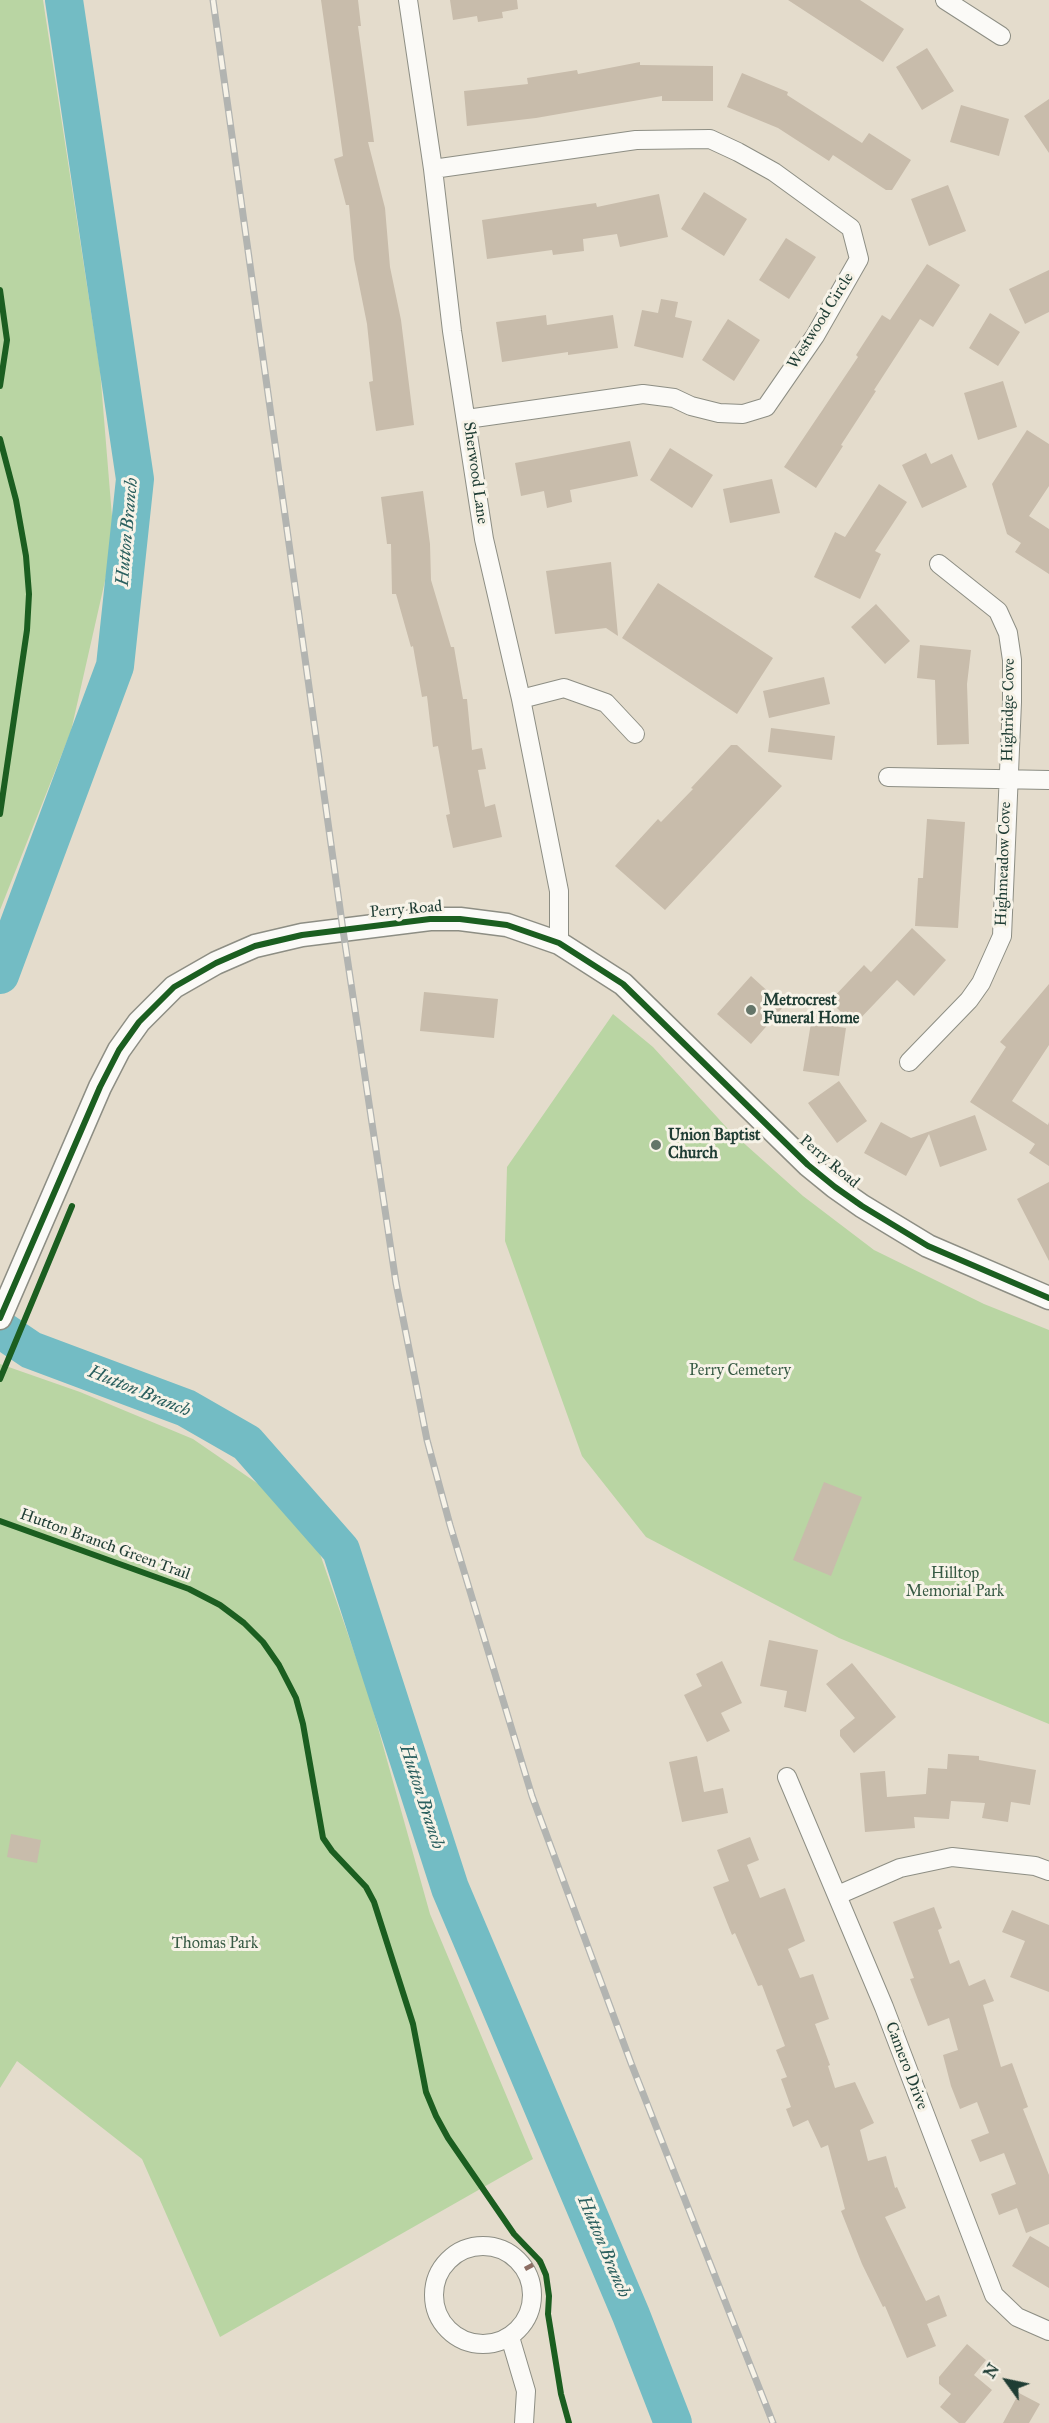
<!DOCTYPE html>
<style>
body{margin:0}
#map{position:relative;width:1049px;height:2423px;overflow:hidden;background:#e4dccc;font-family:"IM FELL Great Primer",serif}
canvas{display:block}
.north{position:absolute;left:977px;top:2351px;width:60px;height:60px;-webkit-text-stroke:4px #f7f3e8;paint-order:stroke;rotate:303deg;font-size:16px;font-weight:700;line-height:24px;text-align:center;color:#1f3d34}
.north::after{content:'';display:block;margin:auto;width:21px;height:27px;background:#1f3d34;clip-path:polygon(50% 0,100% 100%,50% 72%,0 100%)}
</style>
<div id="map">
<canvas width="1049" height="2423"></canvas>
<div class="north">N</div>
</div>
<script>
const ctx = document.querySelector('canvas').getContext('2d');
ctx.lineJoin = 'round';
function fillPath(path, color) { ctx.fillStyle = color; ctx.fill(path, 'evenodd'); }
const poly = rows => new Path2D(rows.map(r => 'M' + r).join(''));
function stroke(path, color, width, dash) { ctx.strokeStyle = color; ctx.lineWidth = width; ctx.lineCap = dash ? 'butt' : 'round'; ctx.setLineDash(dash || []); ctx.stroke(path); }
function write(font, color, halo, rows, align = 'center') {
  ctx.font = font + ' "IM FELL Great Primer",serif'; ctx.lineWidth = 6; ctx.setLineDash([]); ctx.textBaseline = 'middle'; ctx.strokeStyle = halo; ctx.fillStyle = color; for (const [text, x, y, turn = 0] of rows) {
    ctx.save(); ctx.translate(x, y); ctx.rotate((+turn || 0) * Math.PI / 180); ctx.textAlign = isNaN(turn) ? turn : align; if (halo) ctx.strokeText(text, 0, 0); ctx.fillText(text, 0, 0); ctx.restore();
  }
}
fillPath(poly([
 [0,0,43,0,100,370,114,541,71,731,0,910],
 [613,1014,653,1047,728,1129,803,1196,874,1250,984,1304,1049,1330,1049,1724,839,1638,646,1537,582,1456,505,1241,507,1167],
 [0,1364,80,1392,193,1439,267,1490,319,1551,368,1692,430,1914,533,2159,220,2337,142,2159,17,2061,0,2088]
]), '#b9d5a3');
stroke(poly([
 [0,975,115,666,135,479,64,0],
 [0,1329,31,1350,186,1408,247,1443,341,1550,450,1888,631,2315,673,2423]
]), '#73bcc4', 38);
fillPath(poly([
 [321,0,358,0,361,26,358,26,374,142,368,142,385,208,390,267,401,320,414,425,376,431,369,382,373,381,367,324,354,259,349,205,346,205,334,159,343,156],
 [450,0,517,0,518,9,502,12,503,18,478,22,477,16,453,20],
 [788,0,860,0,904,29,883,62],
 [927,48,954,91,922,110,896,67],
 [640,62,640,65,713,66,713,101,662,101,662,96,536,118,467,126,464,91,528,84,527,78,577,70,578,74],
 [742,73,788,92,787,95,862,143,869,133,911,160,892,190,886,190,833,155,829,161,778,128,727,107],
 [1049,99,1049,153,1024,116],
 [961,105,1009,119,999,156,950,142],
 [948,185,966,231,929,246,911,199],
 [704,192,747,219,724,256,681,229],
 [659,194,668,237,620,247,617,234,583,239,584,251,553,255,552,250,487,259,482,220,596,203,597,207],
 [786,238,816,257,789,299,759,280],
 [927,264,960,285,933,327,920,319,874,390,876,391,841,445,843,446,816,488,784,467,858,357,856,355,882,315,890,320],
 [1049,270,1049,312,1025,324,1009,289],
 [661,299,678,302,675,317,692,321,683,358,634,346,642,310,658,313],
 [990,313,1020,332,998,366,969,348],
 [546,315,547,325,613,315,618,348,568,355,568,352,502,362,496,322],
 [728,319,760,340,734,381,702,360],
 [1003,381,1017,427,978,440,964,393],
 [1027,430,1049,444,1049,486,1029,516,1049,529,1049,574,1015,552,1021,543,1007,534,992,484],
 [630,441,638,476,570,490,572,502,547,508,544,491,521,496,515,463],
 [670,448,713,475,692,508,650,480],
 [926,453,931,464,952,454,967,487,922,508,902,465],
 [772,479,780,513,730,523,723,489],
 [879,484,907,502,875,551,881,554,860,599,814,577,835,532,845,537],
 [423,491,430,544,431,580,451,647,454,647,463,699,467,699,472,750,482,748,486,769,478,770,485,807,495,804,502,837,453,848,446,815,450,814,438,746,433,747,427,696,422,697,413,646,411,647,396,594,392,594,391,544,387,544,381,497],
 [611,562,618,636,606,628,555,634,546,571],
 [658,583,773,658,737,714,622,638],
 [876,604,910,641,885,664,851,627],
 [920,645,971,650,967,684,969,744,937,745,935,680,917,678],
 [824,677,830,704,769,718,763,691],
 [771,728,835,736,832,760,768,752],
 [731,745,737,745,782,786,665,910,615,866,658,819,661,822,693,789,691,788],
 [927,819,965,822,958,928,915,926,918,878,923,878],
 [912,928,946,960,914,996,897,980,854,1025,830,1001,864,965,871,972],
 [751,976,784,1006,751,1044,717,1014],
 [1049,984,1049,1045,1012,1101,1048,1125,1049,1122,1049,1166,1029,1153,1035,1144,970,1102,1006,1047,1000,1042],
 [424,992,498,999,494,1038,420,1031],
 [811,1023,846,1028,839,1076,803,1071],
 [839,1081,867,1121,837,1143,808,1103],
 [975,1115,987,1150,940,1167,929,1134,906,1176,864,1153,881,1122,911,1138],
 [1049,1182,1049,1261,1017,1199],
 [824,1482,862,1497,831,1576,793,1560],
 [769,1640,818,1650,806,1712,784,1707,787,1691,760,1686],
 [722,1661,742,1703,721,1713,730,1731,707,1742,684,1695,702,1686,696,1674],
 [852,1663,896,1717,854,1753,840,1736,840,1730,855,1718,826,1684],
 [948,1754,979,1756,979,1760,1036,1770,1030,1805,1011,1802,1008,1822,982,1818,985,1803,951,1801,949,1819,914,1817,915,1828,865,1832,860,1773,885,1771,887,1797,926,1794,928,1768,947,1769],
 [697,1756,704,1792,723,1788,728,1813,682,1822,669,1762],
 [11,1834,41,1840,37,1863,7,1857],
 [750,1837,759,1860,747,1865,760,1898,785,1888,805,1941,788,1949,800,1978,813,1974,829,2019,815,2024,830,2065,828,2066,835,2088,855,2082,874,2123,860,2130,868,2161,886,2156,895,2188,897,2187,906,2208,885,2217,926,2301,939,2295,947,2316,927,2324,936,2346,907,2358,885,2306,883,2307,862,2264,841,2211,845,2209,828,2145,821,2148,808,2120,793,2127,786,2109,791,2107,781,2079,787,2077,776,2050,785,2046,762,1985,758,1986,735,1933,732,1935,713,1887,729,1881,717,1850],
 [934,1907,942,1928,938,1930,950,1964,959,1960,969,1986,985,1979,994,2001,983,2005,1001,2067,1012,2063,1028,2107,1023,2109,1049,2175,1049,2224,1026,2233,1017,2208,999,2215,991,2194,1016,2184,1004,2153,980,2162,971,2140,989,2133,977,2102,960,2109,951,2086,943,2055,958,2050,949,2018,928,2026,910,1979,914,1978,893,1922],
 [1012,1910,1049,1925,1049,1992,1010,1977,1025,1941,1002,1932],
 [1030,2236,1049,2247,1049,2288,1012,2266],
 [967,2344,986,2360,974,2375,992,2390,965,2423,959,2423,940,2407,951,2394,939,2384,939,2377],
 [1019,2393,1040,2404,1029,2423,1003,2423]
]), '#c8bcab');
const minor = poly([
 [408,0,433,169,452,331,484,539,521,699,559,891,559,943],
 [945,0,1001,36],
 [433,169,636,140,710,139,738,152,774,172,851,228,859,259,815,336,766,407,743,414,719,413,691,406,674,398,643,394,467,419],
 [521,699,564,688,606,703,635,734],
 [888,777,1049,780],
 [909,1062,969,1000,981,983,1002,936,1012,702,1012,660,1008,633,998,611,939,564],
 [787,1777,884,2007,994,2295,1017,2317,1049,2331],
 [838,1895,900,1868,952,1857,1035,1866,1049,1871],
 '434 2295a49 49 0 1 1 98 0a49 49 0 1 1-98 0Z',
 [510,2337,526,2391,524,2423]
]);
const tertiary = poly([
 [0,1318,100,1087,119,1050,139,1022,174,987,216,963,255,946,302,935,430,919,460,919,507,925,559,943,623,984,808,1165,835,1187,862,1206,928,1246,1049,1298]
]);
stroke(minor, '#8d8e84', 20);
stroke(tertiary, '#8d8e84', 25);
stroke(minor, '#fbfaf7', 18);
stroke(tertiary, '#fbfaf7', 22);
const rail = poly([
 [213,0,343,930,396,1283,427,1440,450,1525,532,1796,631,2063,773,2423]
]);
stroke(rail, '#b2b4b1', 7);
stroke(rail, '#f7f3e8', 4.5, [14]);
stroke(poly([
 [525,2269,540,2261]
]), '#8d6e63', 4.5, [9, 4.5]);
stroke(poly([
 [0,290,7,340,0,386],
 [0,439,16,500,26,556,29,594,27,630,0,814],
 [0,1318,100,1087,119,1050,139,1022,174,987,216,963,255,946,302,935,430,919,460,919,507,925,559,943,623,984,808,1165,835,1187,862,1206,928,1246,1049,1298],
 [0,1379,72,1206],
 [0,1521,189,1589,220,1605,244,1623,263,1642,279,1665,296,1698,303,1724,323,1838,332,1851,366,1887,374,1902,413,2024,426,2092,436,2116,448,2138,514,2234,540,2261,546,2275,549,2296,548,2314,561,2394,569,2423]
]), '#1b5e20', 6);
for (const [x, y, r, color] of [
 [751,1010,6,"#647569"],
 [656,1145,6,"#647569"]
]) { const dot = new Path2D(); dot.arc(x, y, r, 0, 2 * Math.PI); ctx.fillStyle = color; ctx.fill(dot); stroke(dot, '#f7f3e8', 2); }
write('16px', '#1f3d34', '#f7f3e8', [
 ["Westwood Circle",821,321,-58],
 ["Sherwood Lane",475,473,82],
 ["Highridge Cove",1009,710,-89],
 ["Highmeadow Cove",1004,864,-88],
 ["Perry Road",406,910,-5],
 ["Perry Road",829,1162,40],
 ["Hutton Branch Green Trail",105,1545,20],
 ["Camero Drive",906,2066,69]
]);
write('bold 16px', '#1f3d34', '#f7f3e8', [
 ["Metrocrest",763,1001],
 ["Funeral Home",763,1019],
 ["Union Baptist",668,1136],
 ["Church",668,1154]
], 'left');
write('16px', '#375a44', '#f7f3e8', [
 ["Perry Cemetery",740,1371],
 ["Hilltop",955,1574],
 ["Memorial Park",955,1592],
 ["Thomas Park",215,1944]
]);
write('italic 18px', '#2a5f5e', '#f7f3e8', [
 ["Hutton Branch",128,532,-85],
 ["Hutton Branch",139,1392,22],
 ["Hutton Branch",421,1797,72],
 ["Hutton Branch",603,2247,67]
]);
</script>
